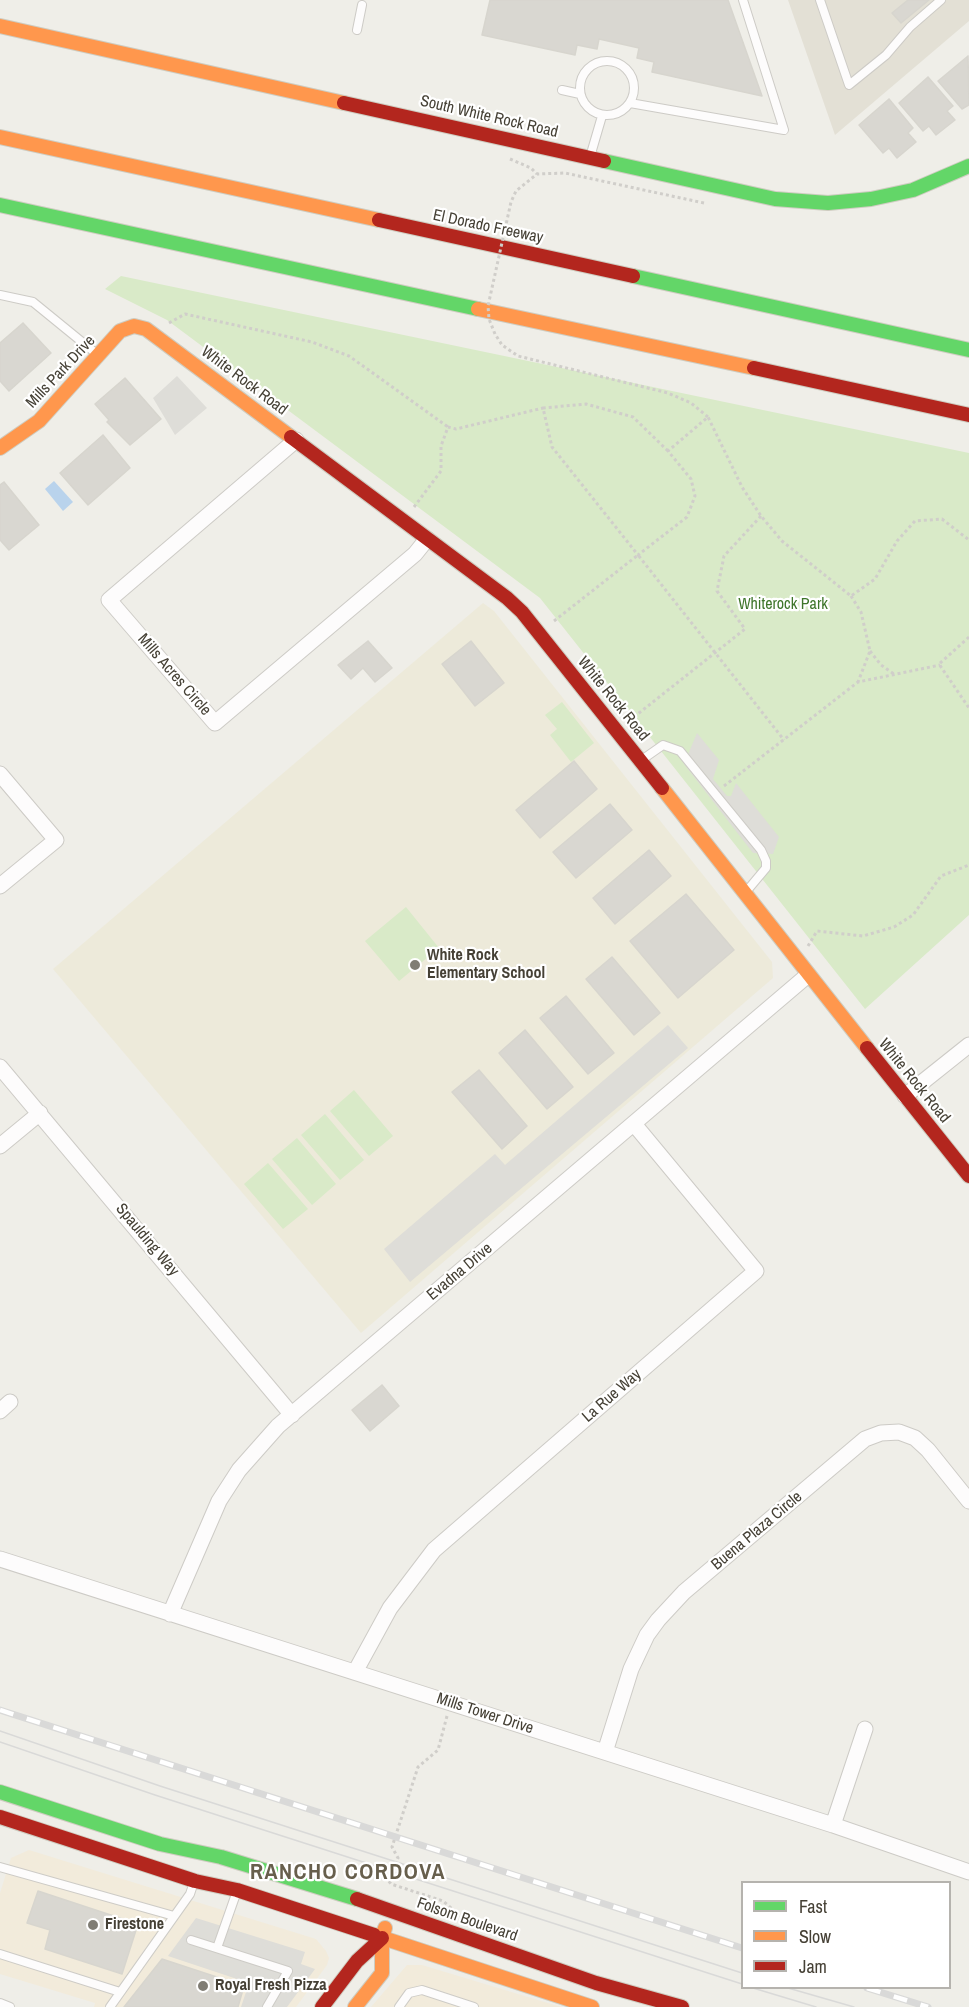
<!DOCTYPE html>
<style>
body{margin:0}
#map{position:relative;width:969px;height:2007px;overflow:hidden;background:#efeee8;font-family:"Archivo Narrow",sans-serif}
canvas{display:block}
.legend{position:absolute;left:741px;top:1881px;width:210px;height:108px;box-sizing:border-box;background:#fff;border:2px solid #b5b3ae;margin:0;padding:8px 10px;list-style:none;font-size:18px;color:#454035}
.legend li{display:flex;align-items:center;gap:12px;height:30px}
.legend b{width:30px;border:2px solid #b5b3ae}
</style>
<div id="map">
<canvas width="969" height="2007"></canvas>
<ul class="legend">
<li><b style="height:8px;background:#63d668"></b>Fast</li>
<li><b style="height:8px;background:#ff974d"></b>Slow</li>
<li><b style="height:8px;background:#b3261e"></b>Jam</li>
</ul>
</div>
<script>
const ctx = document.querySelector('canvas').getContext('2d');
ctx.lineJoin = 'round';
function fillPath(path, color) { ctx.fillStyle = color; ctx.fill(path, 'evenodd'); }
const poly = rows => new Path2D(rows.map(r => 'M' + r).join(''));
function stroke(path, color, width, dash) { ctx.strokeStyle = color; ctx.lineWidth = width; ctx.lineCap = dash ? 'butt' : 'round'; ctx.setLineDash(dash || []); ctx.stroke(path); }
function write(font, color, halo, rows, align = 'center') {
  ctx.font = font + ' "Archivo Narrow",sans-serif'; ctx.lineWidth = 4.5; ctx.setLineDash([]); ctx.textBaseline = 'middle'; ctx.strokeStyle = halo; ctx.fillStyle = color; for (const [text, x, y, turn = 0] of rows) {
    ctx.save(); ctx.translate(x, y); ctx.rotate((+turn || 0) * Math.PI / 180); ctx.textAlign = isNaN(turn) ? turn : align; if (halo) ctx.strokeText(text, 0, 0); ctx.fillText(text, 0, 0); ctx.restore();
  }
}
fillPath(poly([
 [788,0,969,0,969,21,835,135]
]), '#e3e0d5');
fillPath(poly([
 [29,1850,316,1939,326,1951,329,1958,327,1965,296,2007,94,2007,95,2003,0,1974,0,1893,11,1858],
 [407,1965,422,1965,561,2007,371,2007]
]), '#f2ebdb');
fillPath(poly([
 [483,603,494,611,772,962,773,978,361,1333,53,969]
]), '#edeada');
fillPath(poly([
 [121,276,969,453,969,915,865,1009,540,598,167,320,105,289],
 [562,702,594,743,571,762,550,735,557,729,545,715],
 [406,907,439,948,399,981,365,941],
 [354,1090,393,1136,369,1156,330,1111],
 [325,1114,364,1160,340,1180,301,1135],
 [297,1138,336,1184,312,1205,272,1159],
 [268,1163,308,1209,283,1229,244,1184]
]), '#d9eac8');
fillPath(poly([
 [177,376,207,408,175,435,153,398],
 [697,733,719,760,713,779,727,796,731,796,736,783,779,837,773,854,753,853,684,764],
 [668,1025,688,1048,410,1282,384,1249,495,1154,505,1165],
 [196,1918,305,1952,301,1964,315,1969,287,2007,241,2007,249,1983,168,1956]
]), '#deddd8');
fillPath(poly([
 [54,481,73,502,63,511,45,489]
]), '#b9d3ec');
const building = poly([
 [490,0,728,0,762,96,652,72,654,62,637,58,639,48,599,39,597,49,577,45,575,55,482,35,490,0],
 [908,0,929,0,901,23,892,13,908,0],
 [968,56,969,105,962,109,938,81,968,56],
 [928,77,953,106,947,111,955,120,936,135,929,126,923,131,899,103,928,77],
 [889,99,913,128,908,133,916,142,897,158,889,148,883,153,859,125,889,99],
 [23,323,51,353,9,391,0,381,0,343,23,323],
 [125,378,161,419,130,445,107,422,109,420,95,404,125,378],
 [103,435,130,468,88,505,60,473,103,435],
 [4,482,39,525,9,550,0,540,0,485,4,482],
 [368,641,392,668,375,682,363,668,351,679,338,665,368,641],
 [471,641,504,683,475,706,442,664,471,641],
 [574,761,597,789,540,838,516,810,574,761],
 [610,804,632,830,576,878,553,852,610,804],
 [649,850,671,876,615,924,593,898,649,850],
 [686,894,734,950,678,998,630,941,686,894],
 [612,957,660,1013,634,1035,586,979,612,957],
 [566,996,614,1053,588,1074,540,1018,566,996],
 [525,1030,573,1087,547,1109,499,1053,525,1030],
 [479,1070,527,1126,502,1149,452,1092,479,1070],
 [382,1385,399,1406,370,1431,352,1410,382,1385],
 [38,1891,138,1924,122,1974,45,1949,50,1930,27,1923,38,1891],
 [162,1959,244,1986,238,2007,124,2007,162,1959]
]);
fillPath(building, '#d9d7d1');
stroke(building, '#d7d5ce', 1.5);
const lane = poly([
 [820,0,849,85,886,55,910,27,941,0],
 [357,30,362,5],
 '580 88a27 27 0 1 1 54 0a27 27 0 1 1-54 0Z',
 [562,90,580,94],
 [630,103,784,130,743,0],
 [590,157,602,116],
 [0,295,33,302,98,355],
 [643,759,663,745,680,751,761,850,766,861,766,868,745,893],
 [0,1867,174,1916],
 [191,1940,288,1971,267,2007],
 [217,1948,237,1891],
 [0,1954,120,1992],
 [0,2003,10,2007],
 [110,2007,190,1894,194,1882],
 [399,2007,409,1993,422,1990,474,2007]
]);
const street = poly([
 [296,440,109,600,215,723,415,554,427,539],
 [0,774,56,840,0,886],
 [0,1067,292,1415],
 [905,1096,969,1045],
 [0,1146,40,1113],
 [0,1411,10,1402],
 [0,1559,833,1825,969,1872],
 [170,1614,219,1501,239,1470,278,1426,808,975],
 [355,1672,390,1608,434,1550,756,1271,634,1124],
 [605,1752,631,1669,647,1635,658,1620,684,1592,865,1439,881,1433,899,1432,915,1438,928,1450,969,1501],
 [833,1825,865,1729]
]);
const fast = poly([
 [604,161,775,199,828,203,871,199,913,190,969,166],
 [0,205,478,309],
 [633,276,969,350],
 [0,1792,160,1844,221,1857,357,1899]
]);
const slow = poly([
 [0,26,344,103],
 [0,137,379,220],
 [478,309,754,368],
 [0,448,39,421,120,331,134,326,146,329,291,437],
 [662,788,867,1048],
 [374,1935,592,2007],
 [355,2007,382,1973,382,1938,385,1928]
]);
const jam = poly([
 [344,103,604,161],
 [379,220,633,276],
 [754,368,969,415],
 [291,437,507,598,522,612,662,788],
 [867,1048,969,1176],
 [0,1817,195,1881,237,1890,374,1935],
 [357,1899,596,1983,682,2007],
 [322,2007,357,1961,382,1938]
]);
stroke(lane, '#cdcbc6', 10);
stroke(street, '#cdcbc6', 17);
stroke(fast, '#ceccc0', 16);
stroke(slow, '#ceccc0', 16);
stroke(jam, '#ceccc0', 16);
stroke(poly([
 [510,159,531,168,537,174],
 [169,323,185,314,312,342,349,356,448,427],
 [668,451,633,417,586,404,543,408,552,447,638,555,687,517,695,496,691,479,668,451,708,417,742,487,761,516,782,541,851,596,875,579,897,541,915,521,942,519,969,540],
 [414,507,441,471,441,446,448,427,456,429,543,408],
 [851,596,861,612,870,651,858,682],
 [554,621,638,555,784,740],
 [969,637,939,664,969,708],
 [870,651,881,665,894,674],
 [634,717,745,629,717,591,724,556,761,516],
 [724,786,858,682,940,665],
 [808,946,817,931,863,936,894,927,913,915,941,876,969,865],
 [447,1716,438,1750,418,1767,392,1847,398,1858,396,1862,383,1869,382,1872,391,1884,443,1901,458,1914]
]), '#d0ceca', 3, [3, 3]);
stroke(lane, '#fdfcfc', 8);
stroke(street, '#fdfcfc', 15);
stroke(fast, '#63d668', 14);
stroke(slow, '#ff974d', 14);
stroke(jam, '#b3261e', 14);
stroke(poly([
 [0,1731,160,1786,742,1973],
 [0,1742,155,1795,742,1984],
 [753,1988,816,2007],
 [788,1988,854,2007]
]), '#d9d9d8', 1.5);
const rail = poly([
 [0,1710,742,1948],
 [867,1988,928,2007]
]);
stroke(rail, '#d9d9d8', 7);
stroke(rail, '#fff', 4.5, [14]);
stroke(poly([
 [704,203,565,173,537,174,516,191,511,202,488,306,489,319,495,334,502,345,518,356,668,393,691,403,708,417]
]), '#d0ceca', 3, [3, 3]);
for (const [x, y, r, color] of [
 [415,965,6,"#807d74"],
 [93,1925,6,"#807d74"],
 [203,1986,6,"#807d74"]
]) { const dot = new Path2D(); dot.arc(x, y, r, 0, 2 * Math.PI); ctx.fillStyle = color; ctx.fill(dot); stroke(dot, '#fff', 2); }
write('16px', '#454035', '#fff', [
 ["South White Rock Road",489,117,13],
 ["El Dorado Freeway",488,227,12],
 ["Mills Park Drive",61,372,-47],
 ["White Rock Road",244,381,37],
 ["Mills Acres Circle",174,675,49],
 ["White Rock Road",613,699,51],
 ["White Rock Road",914,1081,51],
 ["Spaulding Way",147,1240,50],
 ["Evadna Drive",460,1272,-40],
 ["La Rue Way",612,1396,-41],
 ["Buena Plaza Circle",757,1531,-40],
 ["Mills Tower Drive",485,1714,18],
 ["Folsom Boulevard",467,1920,19]
]);
write('16px', '#3e752a', '#fff', [
 ["Whiterock Park",783,605]
]);
write('bold 16px', '#454035', '#fff', [
 ["White Rock",427,956],
 ["Elementary School",427,974],
 ["Firestone",105,1925],
 ["Royal Fresh Pizza",215,1986]
], 'left');
ctx.letterSpacing = '1.5px';
write('bold 22px', '#675f4c', '#fff', [
 ["RANCHO CORDOVA",348,1873]
]);
ctx.letterSpacing = '0px';
</script>
